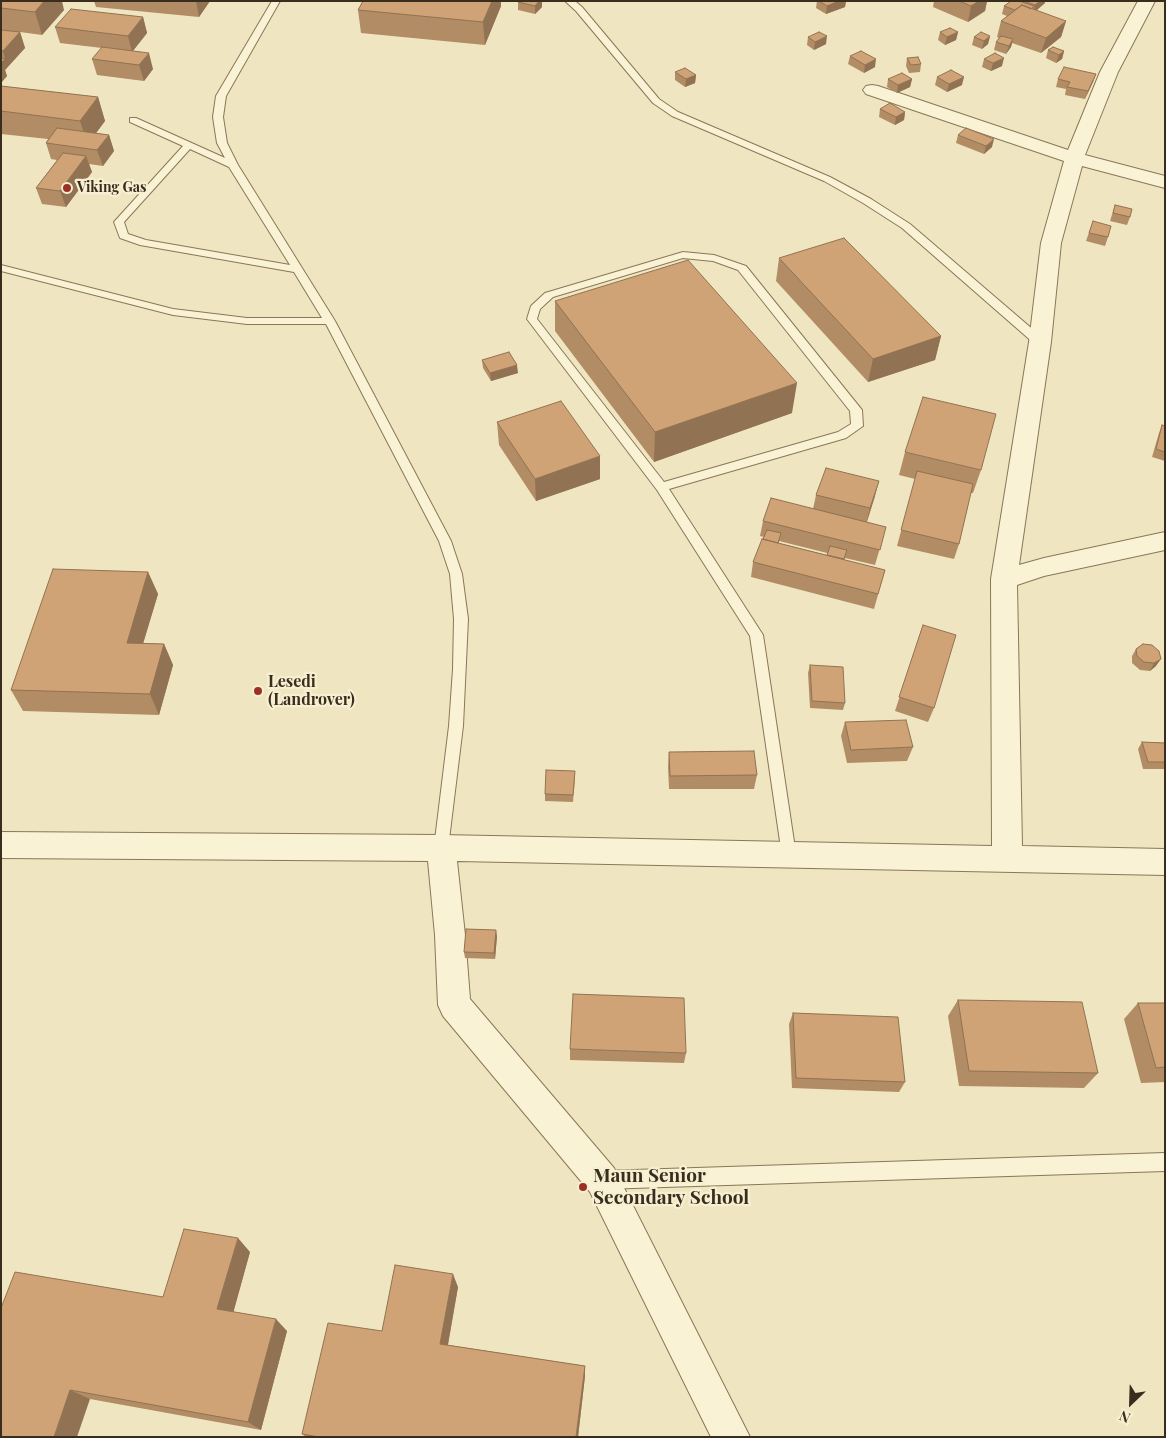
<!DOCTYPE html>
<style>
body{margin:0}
#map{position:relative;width:1166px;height:1438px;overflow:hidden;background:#efe6c1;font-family:"Playfair Display",serif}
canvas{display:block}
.frame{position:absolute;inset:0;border:2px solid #392d1d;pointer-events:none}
.north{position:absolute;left:1106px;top:1378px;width:50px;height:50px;-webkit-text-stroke:4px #f7efd1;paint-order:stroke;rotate:204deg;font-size:14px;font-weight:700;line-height:20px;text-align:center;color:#392d1d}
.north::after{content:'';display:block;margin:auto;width:18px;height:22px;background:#392d1d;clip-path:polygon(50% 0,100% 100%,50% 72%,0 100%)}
</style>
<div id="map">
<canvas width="1166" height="1438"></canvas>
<div class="frame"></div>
<div class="north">N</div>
</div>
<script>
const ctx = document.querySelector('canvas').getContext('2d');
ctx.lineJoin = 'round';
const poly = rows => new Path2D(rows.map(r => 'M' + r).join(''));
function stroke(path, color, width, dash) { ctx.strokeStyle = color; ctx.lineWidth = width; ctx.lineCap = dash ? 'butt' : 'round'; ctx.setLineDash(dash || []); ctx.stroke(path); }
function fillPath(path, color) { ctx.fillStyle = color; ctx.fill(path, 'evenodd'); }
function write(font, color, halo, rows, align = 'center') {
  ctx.font = font + ' "Playfair Display",serif'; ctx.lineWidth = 4.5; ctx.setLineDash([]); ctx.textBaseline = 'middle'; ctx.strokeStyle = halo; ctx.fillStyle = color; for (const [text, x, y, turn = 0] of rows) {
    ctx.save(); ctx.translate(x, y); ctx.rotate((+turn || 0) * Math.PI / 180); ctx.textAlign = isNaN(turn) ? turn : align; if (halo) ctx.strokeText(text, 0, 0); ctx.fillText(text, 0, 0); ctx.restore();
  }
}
const service = poly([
 [272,1,280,1,226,96,223,117,227,143,238,165,335,321,451,541,462,574,468,619,463,726,448,848,446,853,441,854,436,853,434,848,449,726,453,669,454,619,450,574,439,541,326,324,247,324,173,315,1,271,1,265,173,309,247,318,322,318,294,272,140,245,120,238,114,222,183,146,130,122,130,118,136,118,225,158,217,143,213,117,216,96,272,1],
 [190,149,229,167,290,265,146,240,128,234,124,222,190,149],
 [565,1,575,1,582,7,659,99,678,112,830,177,871,199,910,224,1044,339,1045,342,1044,345,1036,345,902,228,863,203,824,181,672,116,653,103,576,11,565,1],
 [683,252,714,255,746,266,862,410,863,426,846,438,669,489,763,635,796,855,794,860,789,861,784,860,782,855,750,636,657,490,527,319,531,306,545,293,683,252],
 [683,258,713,261,738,270,850,411,851,424,838,432,664,482,537,319,540,309,553,297,683,258],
 [1165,1153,1165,1171,602,1189,596,1186,593,1180,596,1174,602,1171,1165,1153]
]);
const minor = poly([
 [1138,1,1155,1,1118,72,1085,155,1165,176,1165,188,1082,166,1061,243,1051,342,1019,565,1044,558,1165,532,1165,550,1044,576,1017,585,1022,846,1165,849,1165,875,457,861,465,935,470,999,614,1168,750,1437,711,1437,590,1192,443,1016,438,1005,435,935,428,861,1,858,1,832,441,835,992,846,991,579,1029,342,1041,243,1064,161,866,94,863,90,866,86,872,85,878,86,1068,150,1100,72,1138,1]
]);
stroke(service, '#897758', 2);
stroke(minor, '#897758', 2);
fillPath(service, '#faf2d4');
fillPath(minor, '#faf2d4');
fillPath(poly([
 [1,1,64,10,42,35,20,32,25,48,5,70,7,76,1,83],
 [94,1,210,1,199,17,96,7],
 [363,1,501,1,501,6,485,45,361,33,358,10],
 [519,1,542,1,542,7,535,14,518,10,518,2],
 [817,1,846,1,845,7,826,14,816,8],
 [934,1,987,1,985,11,968,22,933,7],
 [1011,1,1045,1,1045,3,1036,11,1066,21,1061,37,1041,53,1012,43,1011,47,1006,54,994,50,996,42,999,38,997,37,1001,21,1007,16,1002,14,1004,6],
 [143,17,147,33,133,51,153,69,144,81,97,75,92,59,102,48,60,43,55,27],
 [940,32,958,32,956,40,945,45,938,40],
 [990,36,988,44,982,49,972,45,974,37],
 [808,37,826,44,814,50,807,45],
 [1048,50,1064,51,1062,59,1056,63,1046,58],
 [850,56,875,67,864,73,848,64],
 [907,58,921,64,920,72,909,73,906,66],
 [984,59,1002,66,991,71,982,67],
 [675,72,696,75,695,83,685,87,675,80],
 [1096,74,1093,82,1085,99,1065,95,1066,89,1056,87,1058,79],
 [937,77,962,85,947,92,935,85],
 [888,79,912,79,910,87,897,93,887,87],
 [1,86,98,97,105,121,96,133,109,135,114,151,103,166,89,164,92,172,66,207,42,204,36,188,57,160,51,159,46,143,48,139,1,134],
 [880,109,905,112,904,120,895,125,879,117],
 [958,135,992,147,984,154,956,143],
 [1115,205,1130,217,1127,225,1110,221],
 [1093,221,1108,237,1105,246,1086,241],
 [779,258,941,336,935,360,868,382,776,281],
 [555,301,792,413,654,462,555,331],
 [482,360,518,373,491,381,483,368],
 [497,422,600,479,536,501,499,445],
 [1162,425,1165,426,1165,461,1152,457,1159,433],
 [905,452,981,470,973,493,971,493,959,544,954,559,897,546,915,479,899,475],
 [816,495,875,496,867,522,886,527,875,565,845,558,844,560,885,570,874,609,751,577,753,562,764,537,760,536,763,521,813,509],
 [779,541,827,553,827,555,779,543],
 [148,572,158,594,143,643,164,644,173,665,159,715,23,711,11,690],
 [923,625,934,708,928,722,895,711],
 [1143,644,1156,666,1150,671,1140,670,1132,663,1132,656,1136,649],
 [810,665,845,703,843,710,810,708,808,673],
 [845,722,913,747,907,761,847,763,841,736],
 [1142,742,1165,743,1165,769,1143,769,1138,749],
 [669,752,757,775,754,789,669,789,668,766],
 [575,778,573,802,545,801,545,794],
 [497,936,495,959,465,958,464,952],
 [958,1000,1098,1073,1084,1088,959,1086,948,1016],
 [1138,1003,1165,1003,1165,1082,1141,1083,1124,1019],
 [793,1013,905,1082,899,1092,792,1088,789,1024],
 [570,1049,686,1053,684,1063,570,1060],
 [250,1252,233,1312,287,1331,261,1430,90,1399,1,1437,163,1297],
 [458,1287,448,1345,585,1366,585,1376,578,1437,306,1437,302,1434,382,1331]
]), '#b28c65');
fillPath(poly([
 [44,1,62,1,64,10,42,35,35,12],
 [196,1,210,1,199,17],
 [492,1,501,1,501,6,485,45,483,22],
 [539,1,542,1,542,7,535,14,535,6],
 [839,1,846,1,845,7,826,14,827,6],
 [979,1,987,1,985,11,968,22,971,6],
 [1040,1,1045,1,1045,3,1033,13,1035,5],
 [143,17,147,33,132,52,128,36],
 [1066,21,1061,37,1041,53,1046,38],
 [20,32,25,48,5,70,7,76,1,83,1,60,5,59,3,51],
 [958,32,956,40,945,45,947,37],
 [827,36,826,44,814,50,815,42],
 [990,36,988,44,982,49,984,41],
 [1013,39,1011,47,1006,54,1009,46],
 [1064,51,1062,59,1056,63,1059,55],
 [149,53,153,69,144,81,139,65],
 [1004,58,1002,66,991,71,993,63],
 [876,59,875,67,864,73,865,65],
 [1096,74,1093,82,1085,99,1088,91],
 [696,75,695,83,685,87,686,79],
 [964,77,962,85,947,92,949,84],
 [912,79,910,87,897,93,898,85],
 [98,97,105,121,88,144,80,121],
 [905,112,904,120,895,125,896,117],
 [109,135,114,151,103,166,97,150],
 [994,139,992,147,984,154,986,146],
 [86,156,92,172,66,207,60,191],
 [941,336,935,360,868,382,873,359],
 [517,365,518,373,491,381,490,373],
 [797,383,792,413,654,462,655,432],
 [600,456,600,479,536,501,535,479],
 [879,481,875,496,866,524,870,508],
 [148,572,158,594,137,664,127,643],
 [164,644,173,665,159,715,150,694],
 [1161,659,1156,666,1150,671,1154,663],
 [496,930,497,936,495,959,494,953],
 [238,1238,250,1252,231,1321,217,1309],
 [453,1274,458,1287,446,1355,440,1344],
 [276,1319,287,1331,261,1430,248,1422],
 [585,1366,585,1376,578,1437,576,1437],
 [70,1390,90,1399,77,1437,54,1437]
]), '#917252');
const building = poly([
 [1,1,44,1,35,12,1,8,1,1],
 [363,1,492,1,483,22,358,10,363,1],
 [519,1,539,1,535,6,518,2,519,1],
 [819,1,839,1,827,6,819,1],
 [959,1,979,1,971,6,959,1],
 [1011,1,1019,1,1034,6,1031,9,1022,5,1015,10,1004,6,1011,1],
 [1023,1,1040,1,1035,5,1023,1],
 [1022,5,1066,21,1046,38,1001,21,1022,5],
 [71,9,143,17,128,36,55,27,71,9],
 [950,28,958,32,947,37,940,32,950,28],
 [1,30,20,32,3,51,1,51,1,30],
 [819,32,827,36,815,42,808,37,819,32],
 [981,32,990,36,984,41,974,37,981,32],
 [1001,36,1013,39,1009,46,996,42,1001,36],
 [102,47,149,53,139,65,92,59,102,47],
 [1053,47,1064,51,1059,55,1048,50,1053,47],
 [861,51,876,59,865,65,850,56,861,51],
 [995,53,1004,58,993,63,984,59,995,53],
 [918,57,921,64,911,65,907,58,918,57],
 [1,58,5,59,2,62,1,58],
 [1064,67,1096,74,1088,91,1067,87,1070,82,1058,79,1064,67],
 [685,68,696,75,686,79,675,72,685,68],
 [951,70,964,77,949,84,937,77,951,70],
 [902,73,912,79,898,85,888,79,902,73],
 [1,86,98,97,80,121,1,111,1,86],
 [890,103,905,112,896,117,880,109,890,103],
 [57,128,109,135,97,150,46,143,57,128],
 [966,128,994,139,986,146,958,135,966,128],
 [63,153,86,156,60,191,36,188,63,153],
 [1115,205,1132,209,1130,217,1113,213,1115,205],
 [1093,221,1111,226,1108,237,1089,233,1093,221],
 [844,238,941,336,873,359,779,258,844,238],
 [688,260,797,383,655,432,555,301,688,260],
 [509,352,517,365,490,373,482,360,509,352],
 [923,397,996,414,981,470,905,452,923,397],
 [561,401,600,456,535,479,497,422,561,401],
 [1162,425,1165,426,1165,452,1156,449,1162,425],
 [826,468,879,481,870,508,816,495,826,468],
 [917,471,973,484,959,544,901,530,917,471],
 [771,498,886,527,880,550,763,521,771,498],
 [767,530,781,533,778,543,763,539,767,530],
 [762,539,885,570,878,594,753,562,762,539],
 [830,546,847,550,844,559,827,555,830,546],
 [53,569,148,572,127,643,164,644,150,694,11,690,53,569],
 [923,625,956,635,934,708,899,697,923,625],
 [1143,644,1152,645,1159,651,1161,659,1154,663,1144,662,1137,656,1136,649,1143,644],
 [810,665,843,667,845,703,812,701,810,665],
 [906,720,913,747,851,750,845,722,906,720],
 [1142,742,1165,743,1165,762,1148,762,1142,742],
 [754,751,757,775,670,776,669,752,754,751],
 [546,770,575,771,573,795,545,794,546,770],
 [466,929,496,930,494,953,464,952,466,929],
 [573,994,684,998,686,1053,570,1049,573,994],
 [958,1000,1082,1002,1098,1073,969,1071,958,1000],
 [1138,1003,1165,1003,1165,1067,1156,1068,1138,1003],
 [793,1013,898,1017,905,1082,796,1078,793,1013],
 [184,1229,238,1238,217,1309,276,1319,248,1422,70,1390,54,1437,1,1437,1,1308,15,1272,163,1297,184,1229],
 [395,1265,453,1274,440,1344,585,1366,576,1437,319,1437,302,1434,328,1323,382,1331,395,1265]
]);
fillPath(building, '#cfa375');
stroke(building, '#917252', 1);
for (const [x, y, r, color] of [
 [67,188,5,"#9b3025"],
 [258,691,5,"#9b3025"],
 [583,1187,5,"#9b3025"]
]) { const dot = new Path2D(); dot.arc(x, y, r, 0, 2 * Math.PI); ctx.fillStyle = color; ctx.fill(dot); stroke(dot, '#f7efd1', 2); }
write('bold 14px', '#392d1d', '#f7efd1', [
 ["Viking Gas",77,188]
], 'left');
write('bold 16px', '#392d1d', '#f7efd1', [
 ["Lesedi",268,682],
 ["(Landrover)",268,700]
], 'left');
write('bold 19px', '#392d1d', '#f7efd1', [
 ["Maun Senior",593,1176],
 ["Secondary School",593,1198]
], 'left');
</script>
